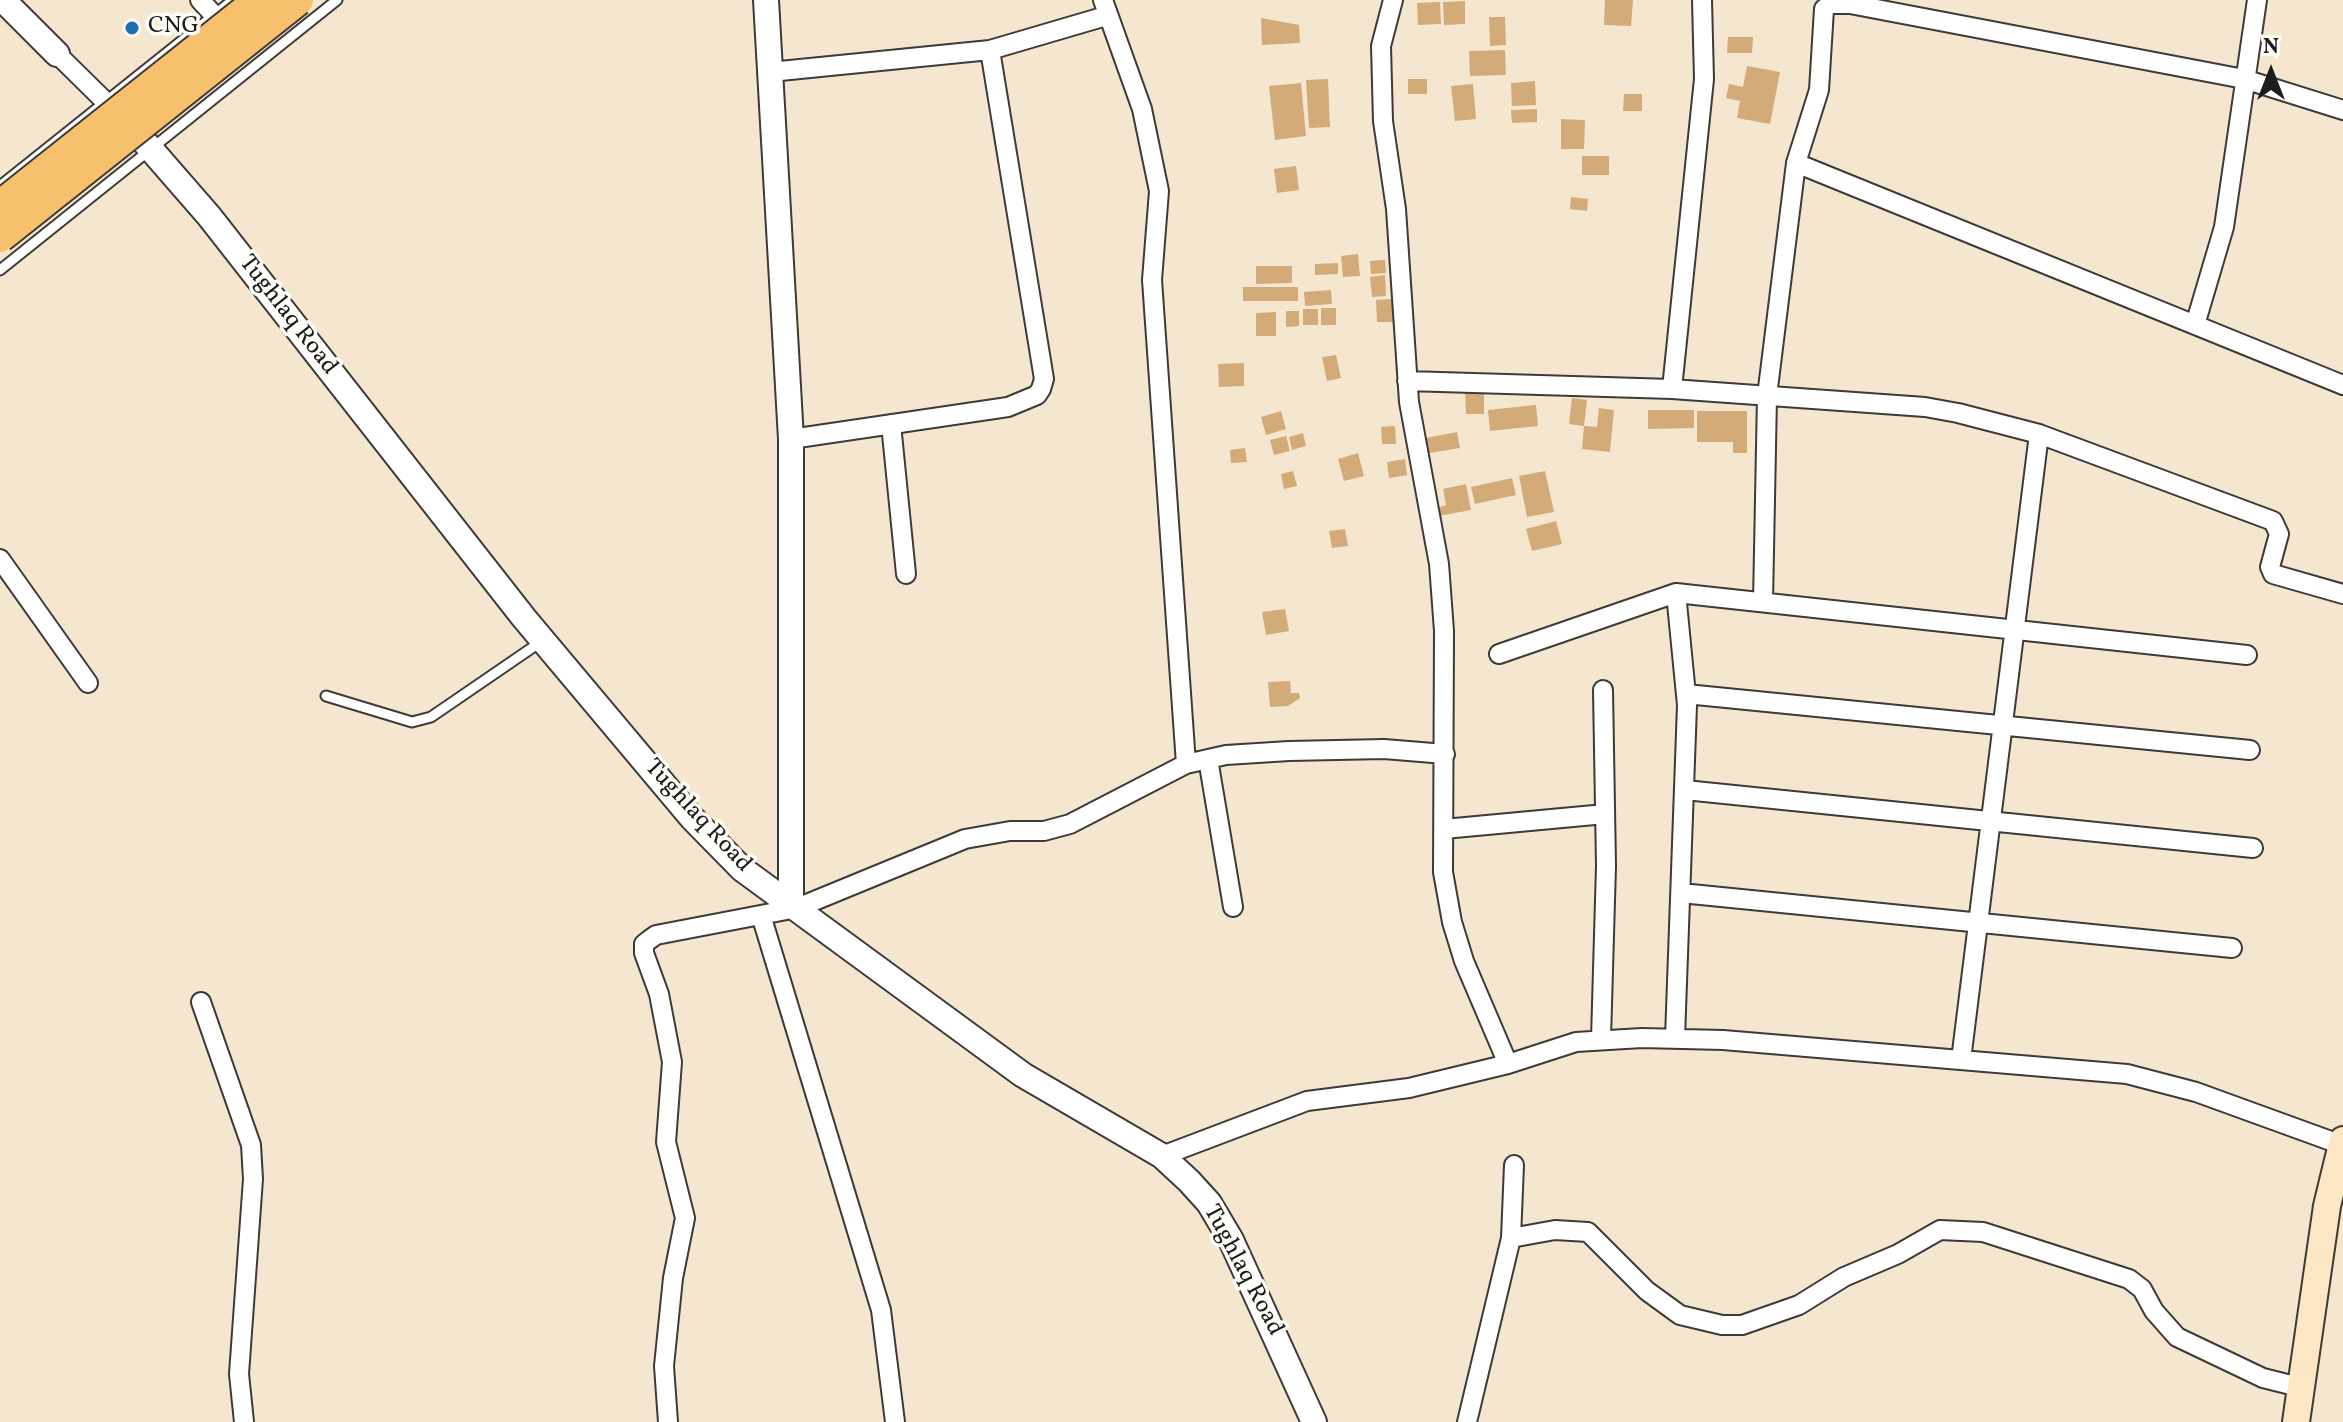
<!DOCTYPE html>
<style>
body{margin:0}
#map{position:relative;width:2343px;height:1422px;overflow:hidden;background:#f5e6cf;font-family:Vollkorn,serif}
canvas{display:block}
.north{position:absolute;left:2231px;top:32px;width:80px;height:80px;-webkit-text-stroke:6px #fdfcf7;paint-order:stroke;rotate:0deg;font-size:22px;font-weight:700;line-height:32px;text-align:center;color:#1c1c1c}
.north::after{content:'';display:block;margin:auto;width:28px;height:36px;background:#1c1c1c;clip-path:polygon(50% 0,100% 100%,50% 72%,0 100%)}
</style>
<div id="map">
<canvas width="2343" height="1422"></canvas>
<div class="north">N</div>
</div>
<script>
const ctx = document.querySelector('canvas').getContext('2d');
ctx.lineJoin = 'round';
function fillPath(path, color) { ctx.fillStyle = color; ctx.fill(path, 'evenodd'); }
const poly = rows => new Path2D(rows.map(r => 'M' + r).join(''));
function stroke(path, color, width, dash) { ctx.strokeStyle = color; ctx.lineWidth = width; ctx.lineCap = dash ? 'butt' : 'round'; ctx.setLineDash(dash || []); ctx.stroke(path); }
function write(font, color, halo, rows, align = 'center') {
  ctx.font = font + ' Vollkorn,serif'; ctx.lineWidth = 7; ctx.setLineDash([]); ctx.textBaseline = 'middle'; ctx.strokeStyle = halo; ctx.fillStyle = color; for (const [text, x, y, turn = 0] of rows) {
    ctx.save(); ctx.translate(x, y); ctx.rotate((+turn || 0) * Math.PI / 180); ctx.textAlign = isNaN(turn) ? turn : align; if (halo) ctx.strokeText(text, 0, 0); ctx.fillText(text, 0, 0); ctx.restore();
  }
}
fillPath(poly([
 [1605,0,1633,0,1631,26,1604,25],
 [1465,1,1465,24,1444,25,1443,2],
 [1440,2,1441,24,1418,25,1417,3],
 [1489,17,1505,17,1506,45,1490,46],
 [1261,18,1299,25,1300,43,1262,45],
 [1728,37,1753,37,1752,53,1727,53],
 [1505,50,1506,75,1470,76,1469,51],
 [1747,66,1780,72,1770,124,1737,118,1740,101,1726,98,1729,84,1743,87],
 [1328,79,1330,127,1309,128,1306,80],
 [1408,79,1427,79,1427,94,1408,94],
 [1535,81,1536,105,1512,106,1511,83],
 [1301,83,1306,136,1275,140,1269,86],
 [1473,84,1476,119,1455,121,1451,86],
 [1624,94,1642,94,1642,111,1623,111],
 [1537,109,1537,122,1512,123,1511,110],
 [1561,119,1585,120,1584,149,1561,149],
 [1582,156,1609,156,1609,175,1582,175],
 [1296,166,1299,190,1277,193,1274,169],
 [1571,197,1588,199,1587,211,1570,209],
 [1358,254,1360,276,1343,277,1341,256],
 [1385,260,1386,273,1371,274,1370,261],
 [1338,263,1338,274,1315,275,1315,264],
 [1256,266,1292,266,1292,283,1256,284],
 [1385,275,1386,296,1372,297,1370,277],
 [1243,287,1298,287,1298,301,1243,301],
 [1331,290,1332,304,1305,306,1304,292],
 [1392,299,1393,322,1377,322,1376,300],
 [1321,308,1336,308,1336,325,1321,325],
 [1303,309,1318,309,1318,325,1303,325],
 [1286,311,1299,311,1299,326,1286,327],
 [1276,312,1276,336,1256,336,1256,313],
 [1336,355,1341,378,1327,381,1322,357],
 [1244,363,1244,386,1219,387,1218,364],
 [1465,390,1484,390,1484,414,1466,414],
 [1572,398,1587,400,1584,426,1597,427,1599,408,1614,410,1610,452,1582,449,1584,426,1569,424],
 [1536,405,1538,426,1490,431,1488,410],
 [1648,410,1694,410,1694,428,1648,429],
 [1281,411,1286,429,1266,435,1261,417],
 [1697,411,1747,411,1747,453,1733,453,1733,442,1697,442],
 [1395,426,1396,444,1382,444,1381,427],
 [1457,432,1460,448,1429,453,1426,438],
 [1303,433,1306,446,1292,450,1289,437],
 [1286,436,1290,451,1274,455,1270,440],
 [1245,448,1247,462,1231,463,1230,450],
 [1358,453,1364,476,1344,481,1338,459],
 [1405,459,1407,475,1389,478,1387,462],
 [1293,471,1297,486,1284,489,1281,474],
 [1545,471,1554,512,1527,517,1519,476],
 [1512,478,1516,495,1475,504,1471,487],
 [1466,484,1471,510,1439,516,1437,508,1446,505,1443,489],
 [1556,521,1562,544,1532,551,1526,529],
 [1345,529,1348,546,1332,548,1329,531],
 [1285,609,1289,631,1266,635,1262,612],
 [1290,681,1291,693,1299,693,1300,698,1288,706,1270,707,1268,682]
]), '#d2ab78');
const service = poly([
 [0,186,233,0],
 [0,270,337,0],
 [326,696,412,722,431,717,542,641]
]);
const minor = poly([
 [200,0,214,15],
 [1103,0,1142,109,1159,191,1152,280,1186,764],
 [1393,0,1381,46,1383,121,1396,209,1409,402,1439,564,1444,631,1443,872,1452,922,1464,961,1508,1064],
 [57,54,122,118],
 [770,72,990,50,1106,16],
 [1796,163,2343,385],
 [2195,325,2224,227,2257,0],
 [1407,381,1672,389,1925,407,1958,413,2039,434,2273,521,2279,534,2270,567,2273,574,2343,594],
 [1672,389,1704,79,1702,0],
 [891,424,906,574],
 [791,439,1008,407,1037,395,1041,389,1044,379,990,50],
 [0,559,88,683],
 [1763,602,1767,396,1796,163,1819,90,1824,9,1830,4,1850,4,2244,79,2343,110],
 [1499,654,1676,593,2247,655],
 [1686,694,2250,750],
 [1208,759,1233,907],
 [1685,790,2253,848],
 [1444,829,1605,814],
 [1681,893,2232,948],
 [761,915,881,1310,895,1422],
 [201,1002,251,1145,253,1179,239,1374,244,1422],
 [1675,1038,1687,705,1676,593],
 [1601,1039,1606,866,1603,690],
 [1961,1060,2039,434],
 [1162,1156,1307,1101,1409,1088,1508,1064,1576,1042,1642,1038,1723,1040,2127,1074,2196,1092,2342,1145],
 [1511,1238,1555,1230,1588,1232,1647,1291,1680,1315,1722,1325,1742,1325,1799,1305,1844,1277,1898,1254,1940,1230,1983,1232,2129,1279,2142,1289,2154,1311,2177,1337,2263,1378,2299,1387],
 [668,1422,664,1366,673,1278,685,1218,666,1142,672,1062,659,994,644,953,644,944,649,940,656,935,797,908,965,839,1010,831,1044,831,1070,824,1186,764,1226,755,1289,751,1384,749,1445,754],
 [1467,1422,1511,1238,1514,1165]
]);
const tertiary = poly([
 [3,0,57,54],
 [766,0,791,439,791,903],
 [135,131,209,216,524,618,692,818,742,869,1023,1075,1162,1156,1189,1181,1209,1203,1231,1240,1314,1422]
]);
const secondary = poly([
 [2296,1422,2327,1206,2343,1140]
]);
stroke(service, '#3d3a37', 13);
stroke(minor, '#3d3a37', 22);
stroke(tertiary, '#3d3a37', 28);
stroke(secondary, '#3d3a37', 30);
stroke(service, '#fff', 9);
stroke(minor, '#fff', 18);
stroke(tertiary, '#fff', 24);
stroke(secondary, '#fce6c4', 26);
const primaryBridge = poly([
 [0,206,259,0],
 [0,237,298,0]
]);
stroke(primaryBridge, '#3d3a37', 34, []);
stroke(primaryBridge, '#f7c06c', 30);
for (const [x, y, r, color] of [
 [132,28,8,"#1f6fb2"]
]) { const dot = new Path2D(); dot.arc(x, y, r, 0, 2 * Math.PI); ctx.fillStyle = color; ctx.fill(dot); stroke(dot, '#fdfcf7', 3); }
write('24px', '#1c1c1c', '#fdfcf7', [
 ["CNG",148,28]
], 'left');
write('24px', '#1c1c1c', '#fdfcf7', [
 ["Tughlaq Road",287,316,52],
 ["Tughlaq Road",697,817,47],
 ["Tughlaq Road",1242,1271,62]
]);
</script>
